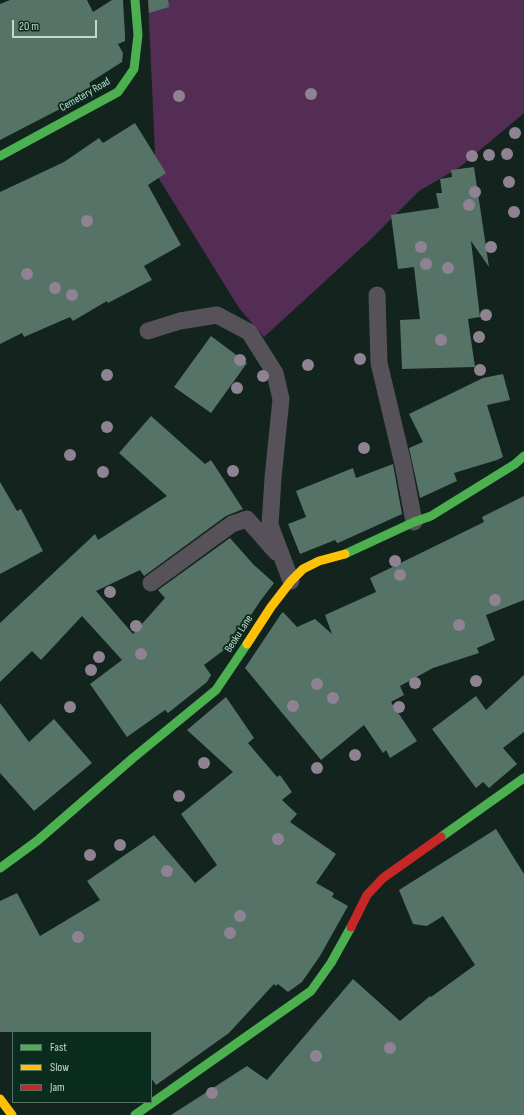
<!DOCTYPE html>
<style>
body{margin:0}
#map{position:relative;width:524px;height:1115px;overflow:hidden;background:#12241d;font-family:"Sofia Sans Condensed",sans-serif}
canvas{display:block}
.legend{position:absolute;left:12px;top:1031px;width:140px;height:72px;box-sizing:border-box;background:#0a2c1e;border:1px solid #557164;margin:0;padding:5px 7px;list-style:none;font-size:12px;color:#c5d8ce}
.legend li{display:flex;align-items:center;gap:8px;height:20px}
.legend b{width:20px;border:1px solid #557164}
.scale{position:absolute;left:12px;top:20px;width:85px;height:18px;box-sizing:border-box;border:2px solid #c5d8ce;border-top:0;padding-left:5px;font-size:12px;line-height:14px;white-space:nowrap;color:#c5d8ce;-webkit-text-stroke:3px #0a2c1e;paint-order:stroke}
</style>
<div id="map">
<canvas width="524" height="1115"></canvas>
<ul class="legend">
<li><b style="height:5px;background:#4caf50"></b>Fast</li>
<li><b style="height:5px;background:#ffc107"></b>Slow</li>
<li><b style="height:5px;background:#c62828"></b>Jam</li>
</ul>
<div class="scale">20 m</div>
</div>
<script>
const ctx = document.querySelector('canvas').getContext('2d');
ctx.lineJoin = 'round';
function fillPath(path, color) { ctx.fillStyle = color; ctx.fill(path, 'evenodd'); }
const poly = rows => new Path2D(rows.map(r => 'M' + r).join(''));
function stroke(path, color, width, dash) { ctx.strokeStyle = color; ctx.lineWidth = width; ctx.lineCap = dash ? 'butt' : 'round'; ctx.setLineDash(dash || []); ctx.stroke(path); }
function write(font, color, halo, rows, align = 'center') {
  ctx.font = font + ' "Sofia Sans Condensed",sans-serif'; ctx.lineWidth = 4; ctx.setLineDash([]); ctx.textBaseline = 'middle'; ctx.strokeStyle = halo; ctx.fillStyle = color; for (const [text, x, y, turn = 0] of rows) {
    ctx.save(); ctx.translate(x, y); ctx.rotate((+turn || 0) * Math.PI / 180); ctx.textAlign = isNaN(turn) ? turn : align; if (halo) ctx.strokeText(text, 0, 0); ctx.fillText(text, 0, 0); ctx.restore();
  }
}
fillPath(poly([
 [148,0,524,0,524,113,460,167,419,191,370,240,264,337,239,308,156,174]
]), '#542d55');
fillPath(poly([
 [10,0,87,0,93,12,112,0,123,0,125,35,125,41,118,44,123,53,122,62,89,83,93,90,58,110,0,140,0,4],
 [148,0,168,0,169,7,149,13],
 [135,123,166,173,148,185,181,245,144,266,152,280,108,303,107,301,73,321,70,317,24,337,22,333,0,344,0,192,64,162,99,138,103,143],
 [474,167,489,267,471,241,480,317,468,319,475,367,402,369,400,320,420,319,414,267,398,269,391,215,439,208,436,193,442,193,440,179,452,177,451,170],
 [211,336,247,363,211,413,174,387],
 [503,374,510,400,487,405,503,457,497,460,454,473,457,481,420,498,409,448,423,442,409,414,483,378],
 [151,416,205,464,211,460,243,509,226,516,144,576,140,570,96,591,133,634,165,598,158,590,230,538,253,564,274,583,261,600,229,648,228,647,204,665,211,675,207,682,168,713,165,710,127,737,90,684,122,660,82,616,41,660,32,651,0,682,0,623,95,534,98,540,167,496,119,453],
 [393,464,402,514,338,543,337,543,335,540,300,554,288,524,306,517,296,491,353,468,356,478],
 [0,482,17,511,21,509,43,551,0,574],
 [524,496,524,600,486,615,495,640,477,648,479,653,433,668,400,686,404,695,391,702,417,741,390,758,386,750,383,753,364,725,321,760,245,668,281,614,283,612,297,627,315,619,332,634,325,615,376,592,370,578,484,522,482,517],
 [524,675,524,732,503,748,517,764,489,788,483,782,476,788,432,729,476,696,486,710],
 [226,697,254,738,248,743,277,777,280,775,292,792,282,800,297,814,290,822,336,854,316,883,334,893,332,897,348,906,320,956,302,982,288,992,278,984,276,986,274,984,229,1033,156,1085,151,1078,151,1032,0,1032,0,901,17,893,40,936,100,900,87,881,154,835,195,883,217,865,181,814,233,772,187,730],
 [0,703,29,742,54,719,92,763,34,811,0,773],
 [496,829,524,874,524,1115,171,1115,247,1066,267,1080,353,979,400,1021,430,996,431,997,475,965,443,916,427,926,413,924,399,890]
]), '#567367');
stroke(poly([
 [377,295,379,363,403,464,414,522],
 [148,331,180,321,217,315,249,332,275,373,281,399,273,478,270,525,291,581],
 [151,583,232,524,247,519,276,552]
]), '#575259', 17);
stroke(poly([
 [0,156,118,92,134,69,138,35,135,0],
 [345,554,414,522,431,516,515,464,524,456],
 [441,837,524,778],
 [0,868,37,841,133,758,216,690,247,644],
 [135,1115,311,991,331,963,351,927]
]), '#4caf50', 9);
stroke(poly([
 [247,644,271,607,291,581,303,569,319,561,345,554],
 [0,1099,12,1115]
]), '#ffc107', 9);
stroke(poly([
 [351,927,367,895,383,878,441,837]
]), '#c62828', 9);
ctx.fillStyle = '#8f8393';
for (const [x, y] of [
 [311,94],
 [179,96],
 [515,133],
 [507,154],
 [489,155],
 [472,156],
 [509,182],
 [475,192],
 [469,205],
 [514,212],
 [87,221],
 [421,247],
 [491,247],
 [426,264],
 [448,268],
 [27,274],
 [55,288],
 [72,295],
 [486,315],
 [479,337],
 [441,340],
 [360,359],
 [240,360],
 [308,365],
 [480,370],
 [107,375],
 [263,376],
 [237,388],
 [107,427],
 [364,448],
 [70,455],
 [233,471],
 [103,472],
 [395,561],
 [400,575],
 [110,592],
 [495,600],
 [459,625],
 [136,626],
 [141,654],
 [99,657],
 [91,670],
 [476,681],
 [415,683],
 [317,684],
 [333,698],
 [293,706],
 [70,707],
 [399,707],
 [355,755],
 [204,763],
 [317,768],
 [179,796],
 [278,839],
 [120,845],
 [90,855],
 [167,871],
 [240,916],
 [230,933],
 [78,937],
 [390,1048],
 [316,1056],
 [212,1093]
]) { ctx.beginPath(); ctx.arc(x, y, 6, 0, 2 * Math.PI); ctx.fill(); }
write('11px', '#c5d8ce', '#0a2c1e', [
 ["Cemetery Road",85,95,-30],
 ["Beoku Lane",239,634,-57]
]);
</script>
